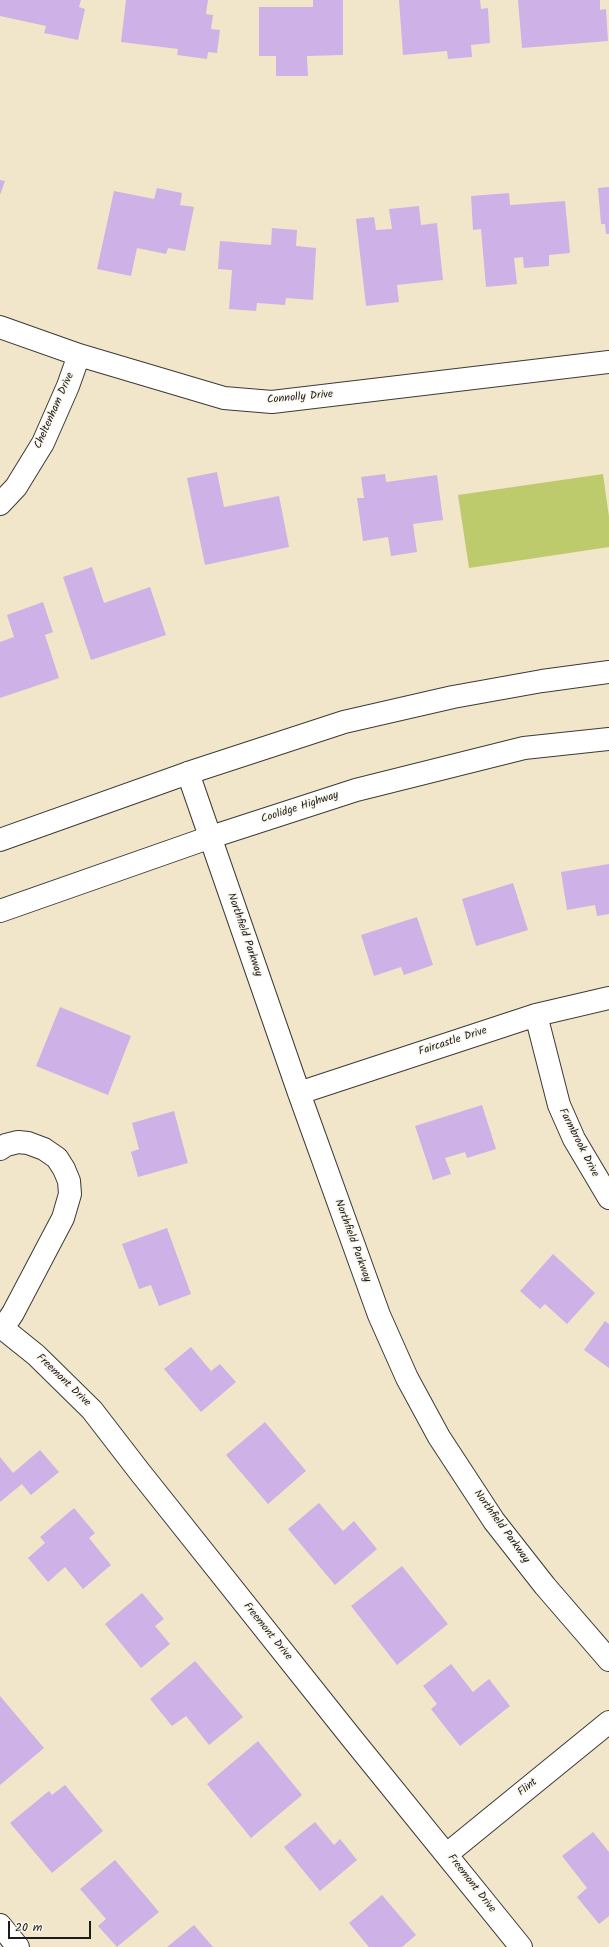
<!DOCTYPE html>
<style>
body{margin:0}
#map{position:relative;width:609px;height:1947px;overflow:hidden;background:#f1e6ca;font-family:Kalam,sans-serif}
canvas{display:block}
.scale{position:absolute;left:8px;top:1921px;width:83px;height:18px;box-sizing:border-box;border:2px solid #1c1c1c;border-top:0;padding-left:5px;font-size:12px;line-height:14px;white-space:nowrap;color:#1c1c1c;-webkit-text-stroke:3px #fbf7ec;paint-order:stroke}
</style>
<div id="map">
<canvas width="609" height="1947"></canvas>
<div class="scale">20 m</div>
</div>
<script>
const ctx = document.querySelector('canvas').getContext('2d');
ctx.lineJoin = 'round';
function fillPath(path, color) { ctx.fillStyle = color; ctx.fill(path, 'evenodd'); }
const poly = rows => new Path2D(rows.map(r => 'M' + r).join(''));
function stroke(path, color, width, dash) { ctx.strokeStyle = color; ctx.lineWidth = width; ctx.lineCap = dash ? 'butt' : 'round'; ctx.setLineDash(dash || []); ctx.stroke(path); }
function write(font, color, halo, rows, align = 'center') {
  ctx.font = font + ' Kalam,sans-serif'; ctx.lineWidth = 3; ctx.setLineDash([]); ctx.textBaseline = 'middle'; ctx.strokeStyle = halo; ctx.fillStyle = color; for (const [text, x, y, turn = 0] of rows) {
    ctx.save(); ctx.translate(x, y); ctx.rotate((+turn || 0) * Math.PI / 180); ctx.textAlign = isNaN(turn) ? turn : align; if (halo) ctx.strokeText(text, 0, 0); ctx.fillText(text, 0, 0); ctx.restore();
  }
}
fillPath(poly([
 [603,474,609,517,609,547,469,568,458,495]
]), '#becb6d');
fillPath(poly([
 [0,0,81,0,79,7,85,9,78,40,44,33,46,26,0,16],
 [126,0,208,0,206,14,213,15,211,29,220,30,217,53,208,52,207,59,177,55,178,49,121,42],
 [313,0,343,0,343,55,307,56,308,76,276,76,276,56,259,56,259,7,313,7],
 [399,0,480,0,481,9,488,8,490,43,471,45,472,57,448,59,447,51,403,55],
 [518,0,600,0,600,10,606,9,608,41,522,48],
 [0,180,5,181,0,195],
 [609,187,609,234,606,234,605,224,601,224,598,188],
 [157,188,182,193,180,205,194,207,185,251,168,248,166,254,137,248,131,276,97,269,114,191,154,199],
 [509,193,510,205,565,201,570,253,549,255,549,266,524,268,523,257,514,258,517,284,486,287,481,229,473,230,471,196],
 [419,206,421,225,437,223,443,280,397,285,399,302,366,306,356,219,374,217,376,230,392,229,389,209],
 [272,228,297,230,296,246,316,248,313,300,286,298,285,305,257,303,256,311,229,309,232,270,218,269,220,241,271,245],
 [217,472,224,507,279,496,289,547,205,565,187,478],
 [385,474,386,482,437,475,443,520,413,524,417,552,391,556,388,537,363,541,357,498,364,498,361,477],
 [92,567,104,603,150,587,166,635,91,660,63,577],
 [43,602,53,632,45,635,59,678,0,698,0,642,14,637,7,615],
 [609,864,609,914,597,916,595,905,567,910,561,872],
 [513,883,528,930,476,946,462,899],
 [417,917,433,965,404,975,401,967,374,976,361,935],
 [60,1007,131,1036,108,1095,36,1066],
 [482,1105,496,1149,467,1158,465,1152,445,1158,451,1174,433,1180,415,1126],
 [174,1111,188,1163,138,1177,131,1152,139,1149,132,1123],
 [167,1228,191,1294,159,1306,151,1285,139,1289,122,1244],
 [553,1254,595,1293,567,1324,545,1304,540,1309,520,1291],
 [605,1321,609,1324,609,1368,584,1350],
 [191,1347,211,1371,220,1364,236,1382,201,1412,164,1369],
 [265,1422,306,1471,268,1504,226,1455],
 [40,1450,59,1472,31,1495,22,1484,0,1502,0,1457,13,1473],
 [319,1503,343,1531,354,1521,377,1549,335,1585,288,1529],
 [74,1508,95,1533,89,1538,111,1565,83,1589,65,1567,48,1582,28,1558,45,1543,40,1537],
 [402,1566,448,1624,397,1665,351,1606],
 [142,1593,164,1619,155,1626,170,1644,141,1668,105,1624],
 [195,1661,243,1717,209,1745,186,1716,172,1726,150,1699],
 [451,1664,473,1692,489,1679,510,1706,460,1746,431,1709,437,1704,423,1686],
 [0,1696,44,1748,0,1785],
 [258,1741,302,1795,251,1838,207,1784],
 [65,1785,103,1831,52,1873,10,1823,49,1791,52,1795],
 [315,1822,334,1845,340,1839,357,1860,320,1891,284,1847],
 [593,1832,609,1852,609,1916,599,1924,577,1897,587,1888,562,1856],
 [115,1860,159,1912,117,1947,98,1926,106,1919,80,1889],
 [382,1895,416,1935,402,1947,369,1947,349,1923],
 [194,1925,213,1947,167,1947]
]), '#ceb1e6');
const minor = poly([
 [0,327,79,355,224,398,272,402,609,362],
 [0,504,16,487,43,443,68,386,79,355],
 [188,773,299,1093,379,1315,407,1378,439,1437,494,1521,545,1586,609,1660],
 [536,1015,559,1105,574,1139,609,1198],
 [299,1093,536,1015,609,998],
 [0,1149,6,1145,18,1142,28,1143,44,1149,57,1158,64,1169,69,1181,70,1194,63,1218,13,1313,3,1328],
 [0,1326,36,1355,92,1410,139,1471,350,1736,521,1947],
 [447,1854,609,1722],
 [0,1925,18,1947]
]);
const secondary = poly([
 [0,840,188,773,344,722,453,697,542,681,609,672],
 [0,911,211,837,356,790,524,748,609,739]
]);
stroke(minor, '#3c3a36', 24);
stroke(secondary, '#3c3a36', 24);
stroke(minor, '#fff', 22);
stroke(secondary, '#fff', 22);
write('11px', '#1c1c1c', '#fbf7ec', [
 ["Connolly Drive",300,398,-5],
 ["Cheltenham Drive",55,411,-66],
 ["Coolidge Highway",300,808,-18],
 ["Northfield Parkway",244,935,71],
 ["Faircastle Drive",453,1042,-18],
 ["Farmbrook Drive",578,1143,63],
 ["Northfield Parkway",352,1241,70],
 ["Freemont Drive",63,1381,44],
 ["Northfield Parkway",501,1527,54],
 ["Freemont Drive",267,1632,51],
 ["Flint",528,1788,-39],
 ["Freemont Drive",471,1884,52]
]);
</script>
